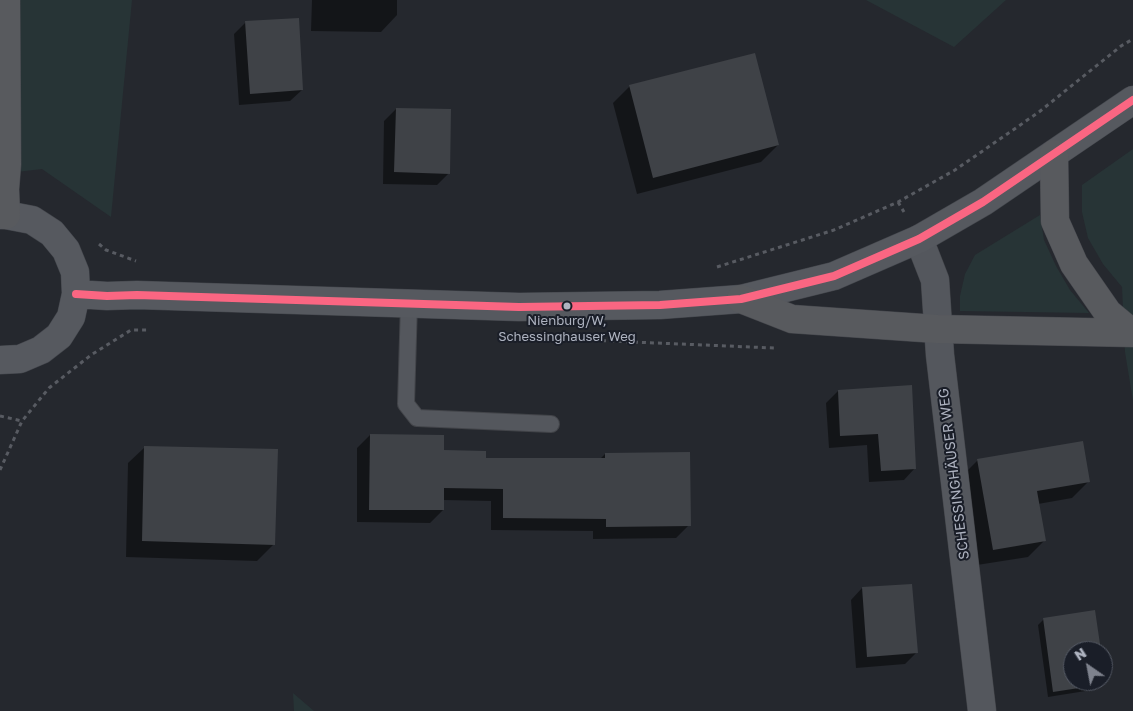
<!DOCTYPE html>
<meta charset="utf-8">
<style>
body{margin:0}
#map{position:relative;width:1133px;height:711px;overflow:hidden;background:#25282e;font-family:"Golos Text",sans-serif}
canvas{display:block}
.north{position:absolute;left:1063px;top:641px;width:50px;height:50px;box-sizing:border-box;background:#1a1e28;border:1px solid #555a65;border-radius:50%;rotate:327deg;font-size:14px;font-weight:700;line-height:20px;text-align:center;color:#aeb3c0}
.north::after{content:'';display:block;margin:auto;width:18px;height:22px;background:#7e828d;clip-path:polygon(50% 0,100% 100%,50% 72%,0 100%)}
</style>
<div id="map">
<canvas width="1133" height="711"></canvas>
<div class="north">N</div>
</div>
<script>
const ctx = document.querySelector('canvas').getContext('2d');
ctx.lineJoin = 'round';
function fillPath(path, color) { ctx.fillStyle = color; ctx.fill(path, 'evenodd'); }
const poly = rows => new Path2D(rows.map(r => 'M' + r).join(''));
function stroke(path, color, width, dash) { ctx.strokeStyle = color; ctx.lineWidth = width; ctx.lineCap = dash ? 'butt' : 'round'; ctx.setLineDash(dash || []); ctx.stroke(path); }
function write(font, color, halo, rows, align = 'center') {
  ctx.font = font + ' "Golos Text",sans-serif'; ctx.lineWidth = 4; ctx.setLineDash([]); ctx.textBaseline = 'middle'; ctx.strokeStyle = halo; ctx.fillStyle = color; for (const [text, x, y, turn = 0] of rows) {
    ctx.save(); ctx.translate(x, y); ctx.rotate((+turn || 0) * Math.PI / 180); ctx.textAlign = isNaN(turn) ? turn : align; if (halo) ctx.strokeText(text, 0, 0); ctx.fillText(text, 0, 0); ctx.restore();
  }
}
fillPath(poly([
 [0,0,132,0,111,217,42,169,0,174],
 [866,0,1006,0,954,47],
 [1133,149,1133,401,1125,352,1122,287,1103,264,1088,238,1082,212,1082,185],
 [1040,215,1044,240,1056,266,1070,290,1089,313,960,311,960,296,965,274,975,255],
 [293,693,314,711,294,711]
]), '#273436');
fillPath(poly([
 [312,0,397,0,397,15,381,32,311,31],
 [246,22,302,90,290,101,239,105,234,34],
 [630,86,778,145,761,162,637,194,613,103],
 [396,109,449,173,437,185,383,184,384,121],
 [838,391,915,468,904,480,869,482,867,445,829,448,826,403],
 [370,435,443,451,484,459,600,459,605,454,689,525,676,538,593,539,593,531,491,530,491,501,443,500,443,510,430,523,357,522,357,448],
 [145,447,274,544,257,561,126,557,128,463],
 [978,460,1089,481,1072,498,1038,504,1045,540,1028,557,977,565,961,477],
 [862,588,916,653,905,664,856,668,851,600],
 [1044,619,1100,651,1073,651,1073,681,1103,681,1103,675,1104,683,1098,689,1048,697,1038,625]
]), '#0007');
fillPath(poly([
 [299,18,303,90,250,94,245,21],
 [755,53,779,145,653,178,629,85],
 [396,108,451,109,450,174,394,172],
 [912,385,916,469,881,471,878,434,840,436,838,390],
 [370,434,444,435,444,450,486,451,486,458,605,458,605,453,690,452,691,526,606,527,606,519,503,518,503,489,444,488,444,510,369,510],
 [1083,441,1090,482,1037,491,1046,541,993,550,977,459],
 [144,446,278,449,275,545,142,541],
 [912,584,918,653,867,657,862,587],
 [1095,610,1101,651,1073,651,1073,681,1103,681,1103,666,1105,684,1053,692,1043,618]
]), '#3f4247');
const service = poly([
 [409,303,406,404,417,418,551,424]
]);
const minor = poly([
 [919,239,935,280,940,355,982,711]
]);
const primary = poly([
 [0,215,6,215,32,220,52,233,66,250,75,272,76,294,71,317,59,336,41,350,20,359,0,360],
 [76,294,107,296,137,295,519,307,660,305,741,299,834,276,919,239,983,202,1133,100]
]);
const trunk = poly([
 [1054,154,1055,221,1074,264,1108,313,1132,333],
 [6,215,5,189,7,164,6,0],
 [741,299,792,319,937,329,1133,333]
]);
stroke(service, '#424449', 18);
stroke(minor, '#424449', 29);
stroke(primary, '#42454b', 29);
stroke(trunk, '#42444a', 29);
stroke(poly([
 [898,202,904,212],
 [99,244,106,250,136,261],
 [717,267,834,230,898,202,955,170,1039,112,1121,46,1133,39],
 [586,340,774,348],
 [0,416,22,421],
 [0,470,22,421,49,388,91,355,131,330,147,330]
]), '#585b62', 3, [4, 4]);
stroke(service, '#54575d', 16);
stroke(minor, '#54575d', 28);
stroke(primary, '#56595f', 28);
stroke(trunk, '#585a5e', 28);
stroke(poly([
 [76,294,107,296,137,295,519,307,660,305,741,299,834,276,919,239,983,202,1133,100]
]), '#fa6682', 8);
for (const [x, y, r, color] of [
 [567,306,4.5,"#aeb3c0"]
]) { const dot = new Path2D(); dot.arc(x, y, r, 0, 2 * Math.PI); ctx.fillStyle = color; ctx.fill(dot); stroke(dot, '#1a1e28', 2); }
write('13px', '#aeb3c0', '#1a1e28', [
 ["Nienburg/W,",567,321],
 ["Schessinghauser Weg",567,337]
]);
write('14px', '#aeb3c0', '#1a1e28', [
 ["SCHESSINGHÄUSER WEG",954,474,-97]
]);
</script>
